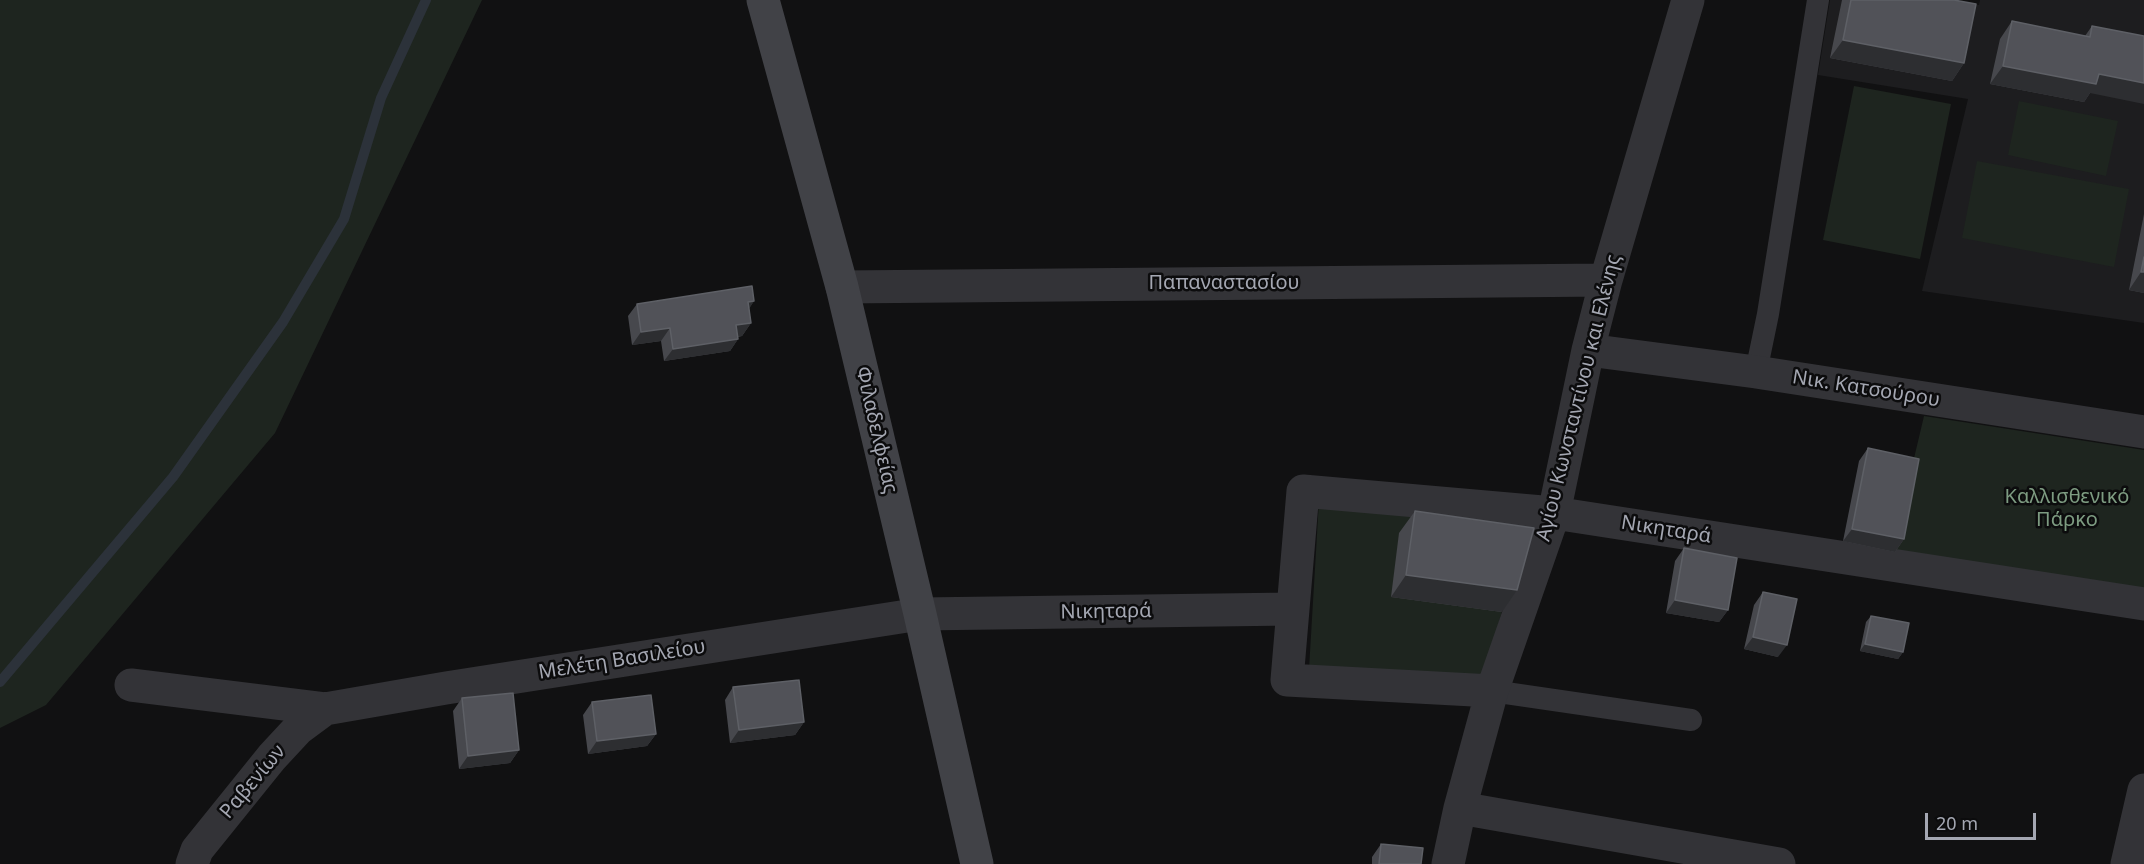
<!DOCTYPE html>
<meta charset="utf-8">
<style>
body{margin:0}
#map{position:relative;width:2144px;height:864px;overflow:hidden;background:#111112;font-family:"Noto Sans",sans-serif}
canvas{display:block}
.scale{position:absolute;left:1925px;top:813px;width:111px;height:27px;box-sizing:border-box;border:3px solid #a4a7b2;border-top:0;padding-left:8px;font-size:18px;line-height:21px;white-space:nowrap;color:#a4a7b2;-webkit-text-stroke:4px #0c0c0d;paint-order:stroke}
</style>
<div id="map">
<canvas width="2144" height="864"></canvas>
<div class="scale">20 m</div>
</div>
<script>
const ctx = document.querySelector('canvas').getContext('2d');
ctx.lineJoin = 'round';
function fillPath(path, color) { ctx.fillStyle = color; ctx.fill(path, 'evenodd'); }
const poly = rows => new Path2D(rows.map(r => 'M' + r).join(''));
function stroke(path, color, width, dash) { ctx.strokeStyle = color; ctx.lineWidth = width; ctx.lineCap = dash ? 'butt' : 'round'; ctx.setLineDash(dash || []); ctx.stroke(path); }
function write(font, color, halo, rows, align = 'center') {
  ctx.font = font + ' "Noto Sans",sans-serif'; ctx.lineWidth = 5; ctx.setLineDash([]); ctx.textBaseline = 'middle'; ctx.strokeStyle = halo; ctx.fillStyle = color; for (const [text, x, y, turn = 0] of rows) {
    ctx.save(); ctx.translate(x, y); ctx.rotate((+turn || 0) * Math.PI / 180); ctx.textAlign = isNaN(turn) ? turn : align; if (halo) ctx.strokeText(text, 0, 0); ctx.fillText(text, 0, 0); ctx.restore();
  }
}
fillPath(poly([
 [1830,0,1955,0,1979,5,1980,0,2144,0,2144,323,1922,291,1968,99,1818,75]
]), '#1d1d1f');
fillPath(poly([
 [0,0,482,0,275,433,46,705,0,728],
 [1854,86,1951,104,1920,259,1823,240],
 [2019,101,2118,121,2106,176,2008,155],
 [1977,161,2129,189,2114,267,1962,238],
 [1924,416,2144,450,2144,592,1895,552,1911,471],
 [1320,484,1533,501,1483,679,1309,669]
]), '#1e251f');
stroke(poly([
 [0,682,173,477,283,322,344,219,381,98,426,0]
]), '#2c323a', 10);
stroke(poly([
 [1756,372,1768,314,1818,0],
 [1492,691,1691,720]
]), '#333337', 22);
stroke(poly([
 [842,287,1606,280],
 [1588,350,1756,372,2144,432],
 [131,685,325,709,446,688,920,614,1292,609],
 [1492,691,1287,680,1303,491,1554,513,2144,604],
 [1460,808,1779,864],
 [192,864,197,850,272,757,298,729,325,709],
 [1448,864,1460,808,1492,691,1554,513,1588,350,1606,280,1688,0],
 [2127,864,2144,790]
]), '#333337', 33);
stroke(poly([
 [763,0,842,287,920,614,977,864]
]), '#414247', 33);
fillPath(poly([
 [1842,0,1954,0,1964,63,1952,81,1830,58],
 [2012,21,2085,36,2092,26,2090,93,2084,102,1990,84,2000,39],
 [2144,214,2144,293,2129,290],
 [754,301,749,308,751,323,742,336,738,337,738,339,730,351,664,361,661,341,632,345,628,316,637,304],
 [1868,448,1904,539,1895,552,1843,541,1859,461],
 [1415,511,1502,612,1391,597,1399,533],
 [1684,548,1728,610,1719,622,1666,613,1675,561],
 [1763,592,1778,657,1744,649,1754,605],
 [1871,616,1903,652,1898,659,1860,651,1866,622],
 [733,687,804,722,795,735,730,743,725,700],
 [462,698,519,750,510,763,459,769,453,711],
 [592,702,656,734,647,746,588,754,583,715],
 [1381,844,1421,864,1372,864,1372,857]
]), '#47484d');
fillPath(poly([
 [1843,40,1964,63,1952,81,1830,58],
 [2003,66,2099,74,2144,83,2144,104,2090,93,2084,102,1990,84],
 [2141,272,2144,272,2144,293,2129,290],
 [754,301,746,314,748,302],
 [751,323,742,336,727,338,736,325],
 [670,328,661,341,632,345,641,332],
 [738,339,730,351,664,361,673,349],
 [1852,529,1904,539,1895,552,1843,541],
 [1406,575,1517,590,1502,612,1391,597],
 [1675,600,1728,610,1719,622,1666,613],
 [1753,637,1787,645,1778,657,1744,649],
 [1865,644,1903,652,1898,659,1860,651],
 [804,722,795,735,730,743,739,730],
 [656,734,647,746,588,754,597,741],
 [519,750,510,763,459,769,468,756]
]), '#2d2e31');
const building = poly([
 [1851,0,1954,0,1976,4,1964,63,1843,40,1851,0],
 [2012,21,2090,37,2092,26,2144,36,2144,83,2099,74,2096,84,2003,66,2012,21],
 [2144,257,2144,272,2141,272,2144,257],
 [752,286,754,301,748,302,751,323,736,325,738,339,673,349,670,328,641,332,637,304,752,286],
 [1868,448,1919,459,1904,539,1852,529,1868,448],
 [1415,511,1534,528,1517,590,1406,575,1415,511],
 [1684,548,1737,558,1728,610,1675,600,1684,548],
 [1763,592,1797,599,1787,645,1753,637,1763,592],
 [1871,616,1909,623,1903,652,1865,644,1871,616],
 [799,680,804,722,739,730,733,687,799,680],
 [513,693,519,750,468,756,462,698,513,693],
 [651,695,656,734,597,741,592,702,651,695],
 [1381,844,1423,848,1421,864,1379,864,1381,844]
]);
fillPath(building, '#515258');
stroke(building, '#5e6066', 1.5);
write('20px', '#a4a7b2', '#0c0c0d', [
 ["Παπαναστασίου",1224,283],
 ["Νικ. Κατσούρου",1866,389,9],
 ["Αγίου Κωνσταντίνου και Ελένης",1579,398,-76],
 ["Φιλαδελφείας",876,430,77],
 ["Νικηταρά",1666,530,9],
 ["Νικηταρά",1106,612,-1],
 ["Μελέτη Βασιλείου",622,660,-9],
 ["Ραβενίων",253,782,-50]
]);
write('20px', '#7d9b81', '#0c0c0d', [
 ["Καλλισθενικό",2067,497],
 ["Πάρκο",2067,520]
]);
</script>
